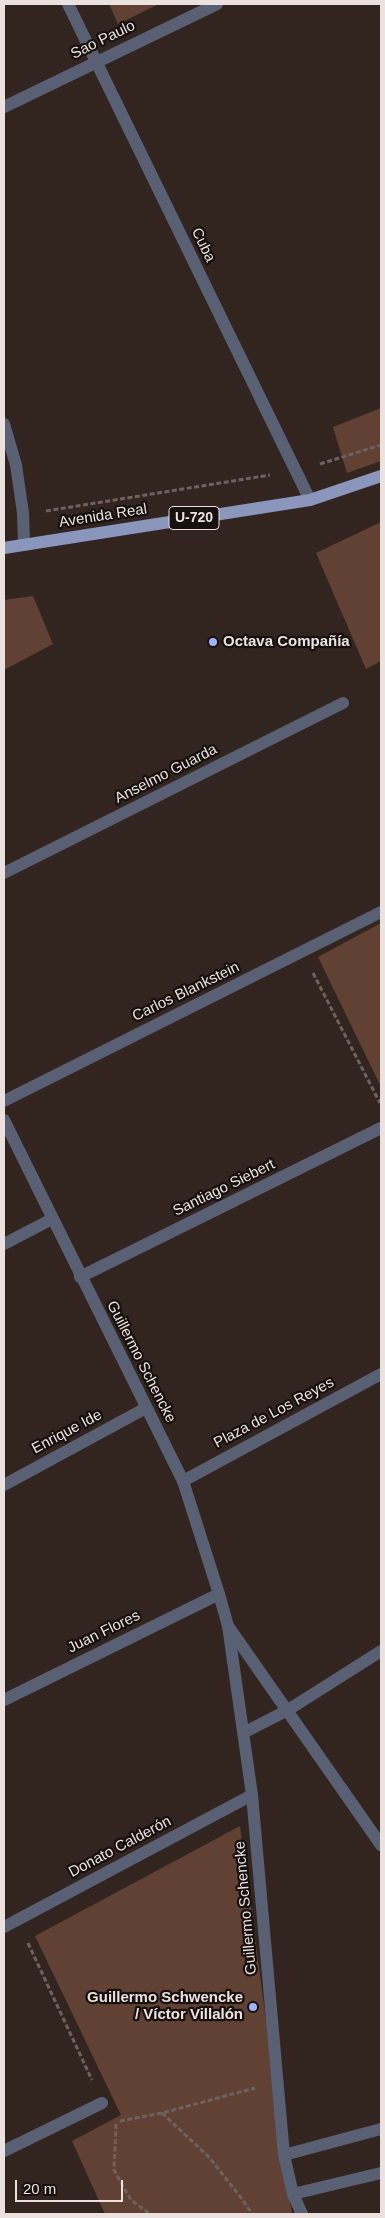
<!DOCTYPE html>
<meta charset="utf-8">
<style>
body{margin:0}
#map{position:relative;width:385px;height:2218px;overflow:hidden;background:#322520;font-family:Helvetica,sans-serif}
canvas{display:block}
.frame{position:absolute;inset:0;border:5px solid #ebe2df;pointer-events:none}
.scale{position:absolute;left:15px;top:2180px;width:108px;height:22px;box-sizing:border-box;border:2px solid #ebe2df;border-top:0;padding-left:6px;font-size:15px;line-height:18px;white-space:nowrap;color:#ebe2df;-webkit-text-stroke:4px #16100e;paint-order:stroke}
</style>
<div id="map">
<canvas width="385" height="2218"></canvas>
<div class="frame"></div>
<div class="scale">20 m</div>
</div>
<script>
const ctx = document.querySelector('canvas').getContext('2d');
ctx.lineJoin = 'round';
function fillPath(path, color) { ctx.fillStyle = color; ctx.fill(path, 'evenodd'); }
const poly = rows => new Path2D(rows.map(r => 'M' + r).join(''));
function stroke(path, color, width, dash) { ctx.strokeStyle = color; ctx.lineWidth = width; ctx.lineCap = dash ? 'butt' : 'round'; ctx.setLineDash(dash || []); ctx.stroke(path); }
function write(font, color, halo, rows, align = 'center') {
  ctx.font = font + ' Helvetica,sans-serif'; ctx.lineWidth = 4.5; ctx.setLineDash([]); ctx.textBaseline = 'middle'; ctx.strokeStyle = halo; ctx.fillStyle = color; for (const [text, x, y, turn = 0] of rows) {
    ctx.save(); ctx.translate(x, y); ctx.rotate((+turn || 0) * Math.PI / 180); ctx.textAlign = isNaN(turn) ? turn : align; if (halo) ctx.strokeText(text, 0, 0); ctx.fillText(text, 0, 0); ctx.restore();
  }
}
fillPath(poly([
 [109,4,159,4,118,24],
 [381,408,381,461,347,473,333,427],
 [381,522,381,661,366,669,316,553],
 [33,596,53,644,4,670,4,600],
 [381,923,381,1087,318,957],
 [240,1826,292,2214,105,2214,72,2141,121,2115,35,1936]
]), '#604134');
stroke(poly([
 [320,464,381,445],
 [46,511,270,475],
 [313,973,380,1103],
 [28,1943,92,2080],
 [162,2113,209,2157,242,2199,252,2214],
 [120,2121,162,2113,255,2088],
 [116,2124,114,2170,131,2200,150,2214]
]), '#6e625e', 3, [5, 2.5]);
stroke(poly([
 [68,4,310,500],
 [4,107,217,4],
 [4,424,16,465,23,513,24,544],
 [4,873,343,703],
 [4,1101,381,912],
 [4,1244,52,1219],
 [80,1277,381,1128],
 [183,1481,381,1374],
 [4,1485,146,1408],
 [228,1626,381,1845],
 [4,1700,219,1594],
 [245,1732,288,1710,381,1651],
 [4,1927,252,1795],
 [4,2151,102,2103],
 [284,2155,381,2129],
 [293,2194,381,2173]
]), '#5a6073', 12);
stroke(poly([
 [4,1120,183,1481,219,1594,228,1626,252,1795,284,2155,293,2194,302,2214]
]), '#5a6073', 12);
stroke(poly([
 [4,548,310,500,381,476]
]), '#8b96bc', 12);
for (const [x, y, r, color] of [
 [213,642,5,"#a0b3fd"],
 [253,2007,5,"#a0b3fd"]
]) { const dot = new Path2D(); dot.arc(x, y, r, 0, 2 * Math.PI); ctx.fillStyle = color; ctx.fill(dot); stroke(dot, '#16100e', 2); }
for (const [x, y, w] of [
 [194,518,50]
]) { const box = new Path2D(); box.roundRect(x - w / 2, y - 11.5, w, 23, 4); ctx.fillStyle = '#16100e'; ctx.fill(box); stroke(box, '#ebe2df', 1); }
write('bold 14px', '#ebe2df', null, [
 ["U-720",194,518]
]);
write('15px', '#ebe2df', '#16100e', [
 ["Sao Paulo",103,40,-26],
 ["Cuba",203,245,64],
 ["Avenida Real",103,516,-9],
 ["Anselmo Guarda",166,774,-27],
 ["Carlos Blankstein",186,992,-26],
 ["Santiago Siebert",224,1188,-26],
 ["Guillermo Schencke",141,1362,63],
 ["Plaza de Los Reyes",274,1413,-28],
 ["Enrique Ide",67,1432,-28],
 ["Juan Flores",104,1632,-26],
 ["Donato Calderón",120,1847,-28],
 ["Guillermo Schencke",246,1908,-95]
]);
write('bold 15px', '#ebe2df', '#16100e', [
 ["Octava Compañía",223,642],
 ["Guillermo Schwencke",243,1998,"right"],
 ["/ Víctor Villalón",243,2015,"right"]
], 'left');
</script>
